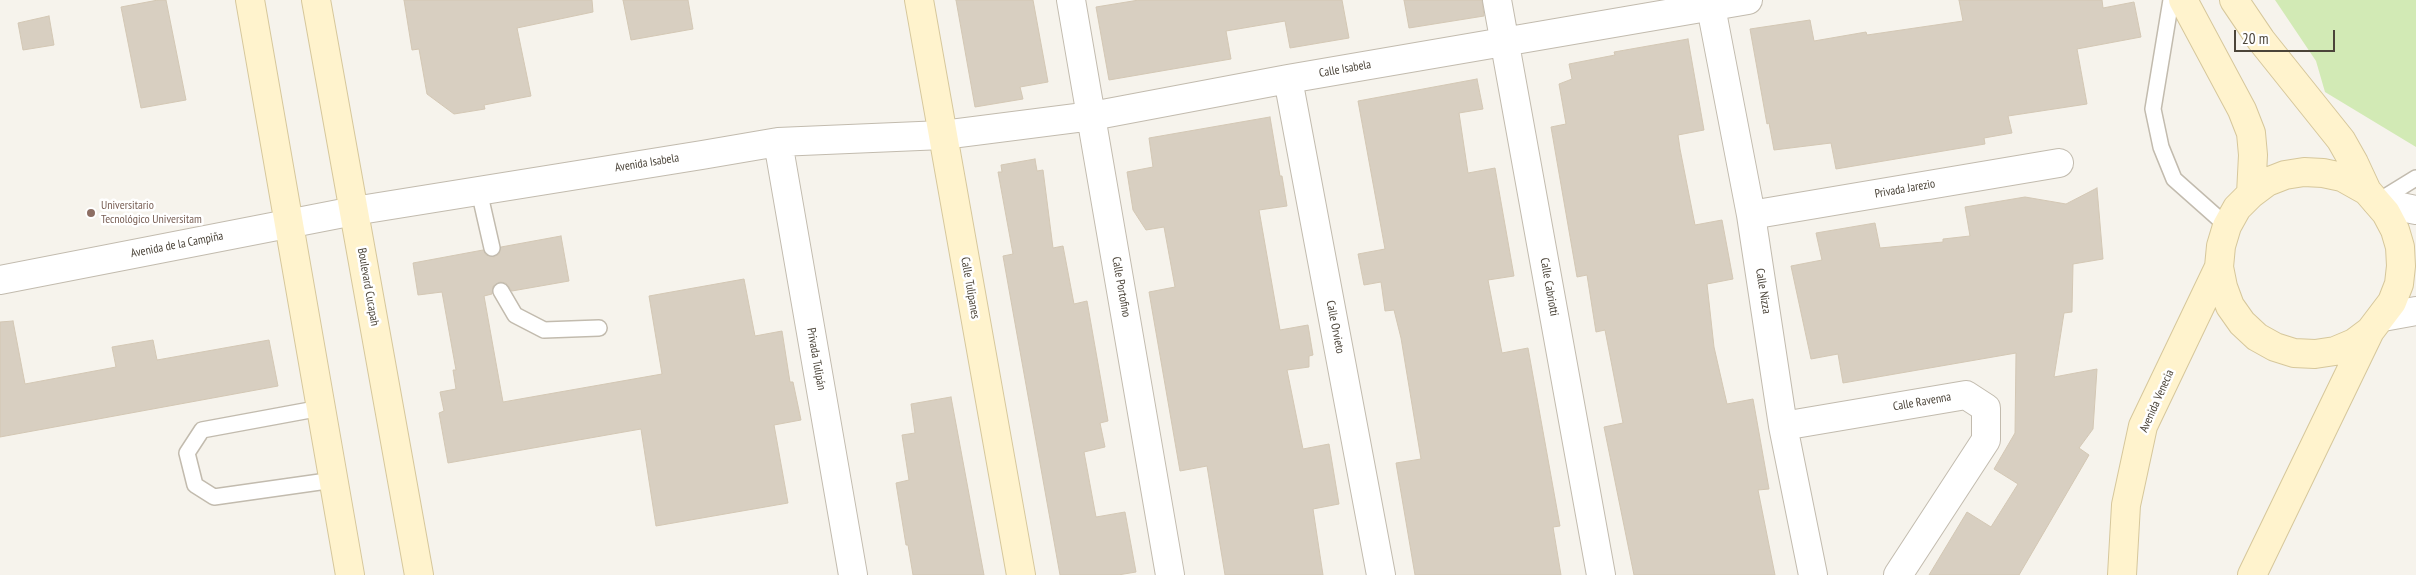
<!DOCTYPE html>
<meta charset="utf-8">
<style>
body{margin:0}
#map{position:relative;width:2416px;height:575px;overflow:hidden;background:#f6f3ec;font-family:"PT Sans Narrow",sans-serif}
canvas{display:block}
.scale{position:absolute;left:2234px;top:30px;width:101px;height:22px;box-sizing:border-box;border:2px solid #4b4439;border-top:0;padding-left:6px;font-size:15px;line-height:18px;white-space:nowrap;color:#4b4439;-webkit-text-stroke:4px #fff;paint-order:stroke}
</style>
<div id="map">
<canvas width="2416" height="575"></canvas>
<div class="scale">20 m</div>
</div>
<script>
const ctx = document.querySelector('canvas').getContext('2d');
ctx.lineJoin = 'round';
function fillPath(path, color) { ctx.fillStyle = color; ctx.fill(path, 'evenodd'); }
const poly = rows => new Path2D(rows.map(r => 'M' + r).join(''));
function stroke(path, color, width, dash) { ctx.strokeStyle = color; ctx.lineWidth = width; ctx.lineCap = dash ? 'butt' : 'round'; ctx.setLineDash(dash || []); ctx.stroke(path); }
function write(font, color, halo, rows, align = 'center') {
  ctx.font = font + ' "PT Sans Narrow",sans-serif'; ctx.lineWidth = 5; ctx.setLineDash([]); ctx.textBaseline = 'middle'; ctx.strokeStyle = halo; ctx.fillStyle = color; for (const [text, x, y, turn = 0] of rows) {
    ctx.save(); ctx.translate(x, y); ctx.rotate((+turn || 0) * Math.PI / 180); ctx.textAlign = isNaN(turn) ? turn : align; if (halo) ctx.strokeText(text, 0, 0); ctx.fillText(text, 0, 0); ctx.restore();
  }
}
fillPath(poly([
 [2275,0,2416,0,2416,147,2325,92,2316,61]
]), '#d2eab5');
const building = poly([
 [158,0,166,0,186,100,141,108,121,7,158,0],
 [404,0,592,0,593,12,517,28,531,96,484,105,485,109,454,114,427,94,419,49,412,50,404,0],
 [623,0,688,0,693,29,631,40,623,0],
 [956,0,1033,0,1048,82,1020,87,1023,99,975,107,956,0],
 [1139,0,1342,0,1349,38,1290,48,1285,21,1226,31,1231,59,1109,80,1096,7,1139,0],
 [1404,0,1482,0,1484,16,1409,28,1404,0],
 [1959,0,2102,0,2103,8,2134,2,2141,37,2077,49,2087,104,2008,116,2012,133,1984,138,1985,144,1836,169,1831,143,1774,150,1769,123,1767,124,1750,29,1810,20,1814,41,1866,32,1867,35,1963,21,1959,0],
 [49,16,54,45,23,50,18,23,49,16],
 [1688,39,1704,130,1678,135,1680,149,1695,225,1722,220,1733,279,1707,284,1714,347,1727,404,1753,399,1769,489,1758,490,1775,575,1634,575,1604,427,1623,423,1605,330,1596,332,1587,275,1577,277,1551,127,1566,124,1559,84,1572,79,1569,64,1615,55,1614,52,1688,39],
 [1477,79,1483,109,1459,113,1468,173,1495,168,1514,276,1488,280,1502,353,1528,348,1560,526,1553,527,1561,575,1415,575,1396,463,1421,459,1401,338,1394,310,1385,311,1381,282,1364,285,1358,254,1385,249,1358,101,1477,79],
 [1270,117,1280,176,1282,176,1287,206,1259,210,1280,330,1308,325,1313,355,1309,356,1309,367,1287,370,1303,449,1329,444,1339,504,1313,509,1323,575,1225,575,1207,466,1180,471,1149,292,1175,287,1164,227,1146,230,1133,210,1127,172,1153,167,1149,138,1270,117],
 [1035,159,1037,171,1043,170,1053,248,1063,246,1074,304,1087,301,1103,392,1108,421,1100,423,1105,447,1084,452,1096,517,1125,512,1136,572,1118,575,1060,575,1003,256,1013,254,998,172,1002,172,1001,165,1035,159],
 [2097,188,2103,259,2073,264,2072,312,2064,313,2054,377,2097,369,2093,429,2079,448,2089,455,2019,575,1929,575,1967,512,1991,527,2018,484,1994,469,2015,433,2016,353,1843,383,1838,354,1811,359,1791,266,1822,260,1816,233,1875,223,1880,248,1943,242,1943,239,1970,236,1965,207,2025,197,2066,204,2097,188],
 [561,236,569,281,512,291,506,283,500,282,493,286,492,294,484,296,503,402,662,374,649,296,744,279,755,336,782,331,790,382,793,382,801,420,774,425,788,503,656,526,641,429,448,463,439,413,444,411,440,392,456,389,453,370,456,370,442,292,418,295,413,263,483,250,486,255,494,257,499,254,501,247,561,236],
 [13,321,25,384,116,367,112,347,153,340,157,360,269,340,278,386,0,437,0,322,13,321],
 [951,397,984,575,913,575,908,545,906,545,896,483,909,480,902,435,915,433,911,404,951,397]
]);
fillPath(building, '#d8cfc1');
stroke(building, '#d3c7b4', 1);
const lane = poly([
 [2171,0,2153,109,2161,147,2174,179,2227,226],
 [479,191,492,248],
 [2377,202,2416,178],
 [501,291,515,315,544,330,599,328],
 [321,408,202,430,187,453,195,485,214,497,334,480]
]);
const street = poly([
 [1071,0,1170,575],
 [1497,0,1601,575],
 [1711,7,1751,215,1783,426,1813,575],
 [1288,79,1381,575],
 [778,142,853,575],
 [2377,202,2416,210],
 [1751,215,2059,163],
 [0,280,354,211,702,155,778,142,943,135,1092,116,1288,79,1748,0],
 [2383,317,2416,311],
 [1783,426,1966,395,1986,408,1986,440,1898,575]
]);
const secondary = poly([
 [250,0,350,575],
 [316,0,419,575],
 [919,0,1021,575],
 [2183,0,2242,110,2251,133,2253,155,2251,194],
 [2234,0,2261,40,2341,140,2354,163,2367,191,2386,213,2395,230,2400,247,2401,266,2399,284,2392,302,2370,331,2354,343,2335,351,2315,354,2294,353,2275,347,2257,337,2242,323,2230,306,2223,287,2219,267,2221,246,2227,226,2237,208,2251,194,2267,182,2285,175,2304,172,2323,173,2342,177,2367,191],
 [2122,575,2126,505,2143,426,2219,267],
 [2252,575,2370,331]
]);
stroke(lane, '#c2bbae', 18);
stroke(street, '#c2bbae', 30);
stroke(secondary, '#d6c79b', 30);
stroke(lane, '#fff', 15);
stroke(street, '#fff', 28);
stroke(secondary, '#fff3cd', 28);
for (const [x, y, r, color] of [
 [91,213,5,"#8d6e63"]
]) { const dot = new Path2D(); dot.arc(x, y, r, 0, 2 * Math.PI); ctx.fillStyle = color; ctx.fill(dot); stroke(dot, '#fff', 2); }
write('12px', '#4b4439', '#fff', [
 ["Calle Isabela",1345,69,-10],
 ["Avenida Isabela",647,163,-9],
 ["Privada Jarezio",1905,189,-10],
 ["Avenida de la Campiña",177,245,-11],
 ["Boulevard Cucapah",368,287,80],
 ["Calle Portofino",1121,287,80],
 ["Calle Cabriotti",1549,287,80],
 ["Calle Tulipanes",970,288,80],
 ["Calle Nizza",1763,291,81],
 ["Calle Orvieto",1335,327,79],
 ["Privada Tulipán",816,359,80],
 ["Avenida Venecia",2157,401,-66],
 ["Calle Ravenna",1922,402,-10]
]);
write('12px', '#785e54', '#fff', [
 ["Universitario",101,206],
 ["Tecnológico Universitam",101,220]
], 'left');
</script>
